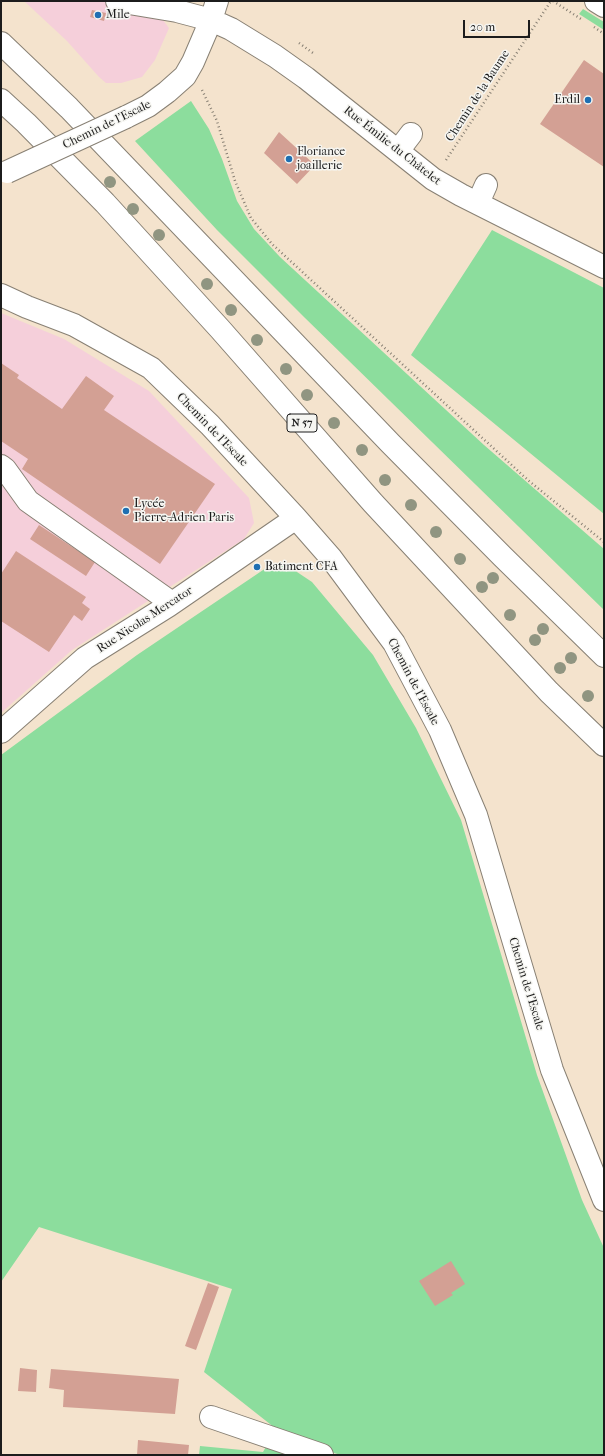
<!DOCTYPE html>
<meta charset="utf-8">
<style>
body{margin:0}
#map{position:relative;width:605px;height:1456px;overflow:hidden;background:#f4e3cd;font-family:"IM FELL French Canon",serif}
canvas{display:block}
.frame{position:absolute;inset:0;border:2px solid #1c1c1c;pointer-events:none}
.scale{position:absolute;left:463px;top:20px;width:67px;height:18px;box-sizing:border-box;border:2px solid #1c1c1c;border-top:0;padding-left:5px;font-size:12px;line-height:14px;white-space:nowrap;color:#1c1c1c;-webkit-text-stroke:3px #f6f6f2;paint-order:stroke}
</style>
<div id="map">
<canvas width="605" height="1456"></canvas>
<div class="frame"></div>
<div class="scale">20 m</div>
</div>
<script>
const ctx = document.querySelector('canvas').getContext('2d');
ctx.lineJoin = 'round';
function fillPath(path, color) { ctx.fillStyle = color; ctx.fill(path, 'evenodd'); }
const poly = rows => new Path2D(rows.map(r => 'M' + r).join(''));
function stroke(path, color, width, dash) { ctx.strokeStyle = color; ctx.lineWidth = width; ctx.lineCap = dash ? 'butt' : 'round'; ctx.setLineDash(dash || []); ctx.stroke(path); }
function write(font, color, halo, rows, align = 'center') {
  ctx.font = font + ' "IM FELL French Canon",serif'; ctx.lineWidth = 3; ctx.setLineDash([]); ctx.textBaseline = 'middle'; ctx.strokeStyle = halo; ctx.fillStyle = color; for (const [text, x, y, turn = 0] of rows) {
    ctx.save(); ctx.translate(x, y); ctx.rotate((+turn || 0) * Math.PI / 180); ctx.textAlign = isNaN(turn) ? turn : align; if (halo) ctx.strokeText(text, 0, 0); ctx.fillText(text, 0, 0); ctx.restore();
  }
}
fillPath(poly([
 [24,1,173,1,163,20,169,28,155,60,142,77,121,83,106,83,99,77,67,41],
 [1,313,64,339,149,391,249,498,254,523,244,539,72,650,1,713]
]), '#f5cfda');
fillPath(poly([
 [583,9,604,22,604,30,579,14],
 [191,101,209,129,222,159,237,201,254,229,280,257,484,445,604,549,604,610,304,317,217,230,135,141],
 [492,230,604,288,604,514,411,355],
 [285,564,312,582,373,655,416,728,461,820,537,1075,582,1200,604,1248,604,1455,341,1455,272,1435,275,1428,204,1372,232,1289,39,1227,1,1282,1,755,137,655,269,566],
 [267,1445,298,1455,199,1455,200,1446,263,1452]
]), '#8cdd9d');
fillPath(poly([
 [92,10,106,13,104,21,90,17],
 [584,60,604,74,604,167,540,124],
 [279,132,315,165,297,184,264,153],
 [1,363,19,375,17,378,62,409,86,376,114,396,104,410,215,484,160,564,22,469,28,459,1,441],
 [39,525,95,562,86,576,30,539],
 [16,551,86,597,82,603,90,609,82,621,74,615,49,652,1,621,1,574],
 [451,1261,465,1284,451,1293,453,1295,435,1306,419,1281],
 [208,1283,219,1287,196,1350,185,1346],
 [20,1368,37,1370,36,1392,18,1391],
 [51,1369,179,1379,175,1414,63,1407,64,1390,49,1388],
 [138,1440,189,1445,188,1455,137,1455]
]), '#d3a094');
const minor = poly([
 [117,1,177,11,211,20,231,29,275,56,306,78,433,179,461,195,604,267],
 [596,1,604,6],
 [126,117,148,106,167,92,185,76,193,62,211,20,217,1],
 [398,151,411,134],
 [478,203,486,185],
 [1,295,27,307,74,325,151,368,210,425,296,518,331,558,394,643,440,730,476,815,552,1070,604,1200],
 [1,466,5,469,28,501,172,603],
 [1,732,85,658,168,606,296,518],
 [211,1417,322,1455]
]);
const highway = poly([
 [1,43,69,108,390,443,503,557,604,656],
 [1,100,26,123,105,203,220,329,373,503,549,692,604,745]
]);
stroke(minor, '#888074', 24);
stroke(highway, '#888074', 24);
stroke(poly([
 [553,1,581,19],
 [594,27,604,34],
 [299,43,313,53],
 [202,90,217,121,235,181,251,218,272,244,529,481,604,542],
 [446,160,551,1]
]), '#888074', 2.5, [1, 3]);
stroke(minor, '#fff', 22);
stroke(highway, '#fff', 22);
const minorBridge = poly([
 [7,172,126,117]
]);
stroke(minorBridge, '#888074', 24, []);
stroke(minorBridge, '#fff', 22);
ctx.fillStyle = '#909581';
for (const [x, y] of [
 [110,182],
 [133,209],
 [159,235],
 [207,284],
 [231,310],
 [257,340],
 [286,369],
 [307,395],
 [334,423],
 [362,450],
 [385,480],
 [411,505],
 [436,532],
 [460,559],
 [493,578],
 [482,587],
 [510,615],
 [543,629],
 [535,640],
 [571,658],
 [560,668],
 [588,696]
]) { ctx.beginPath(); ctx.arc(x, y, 6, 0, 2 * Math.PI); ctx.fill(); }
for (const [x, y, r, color] of [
 [98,15,4,"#1f6fb2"],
 [588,100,4,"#1f6fb2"],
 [289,159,4,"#1f6fb2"],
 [126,511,4,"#1f6fb2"],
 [257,567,4,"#1f6fb2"]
]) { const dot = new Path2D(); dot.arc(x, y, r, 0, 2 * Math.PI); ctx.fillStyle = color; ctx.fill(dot); stroke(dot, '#f6f6f2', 1.5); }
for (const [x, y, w] of [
 [302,423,30]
]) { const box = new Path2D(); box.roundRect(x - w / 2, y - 9, w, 18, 3); ctx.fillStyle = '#f6f6f2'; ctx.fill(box); stroke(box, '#1c1c1c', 1); }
write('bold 11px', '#1c1c1c', null, [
 ["N 57",302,423]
]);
write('12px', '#1c1c1c', '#f6f6f2', [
 ["Mile",106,15],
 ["Erdil",580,100,"right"],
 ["Floriance",297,152],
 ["joaillerie",297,166],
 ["Lycée",134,504],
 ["Pierre-Adrien Paris",134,518],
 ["Batiment CFA",265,567]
], 'left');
write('12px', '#1c1c1c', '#f6f6f2', [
 ["Chemin de la Baume",478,96,-57],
 ["Chemin de l'Escale",107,125,-26],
 ["Rue Émilie du Châtelet",392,146,38],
 ["Chemin de l'Escale",212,430,46],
 ["Rue Nicolas Mercator",145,620,-33],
 ["Chemin de l'Escale",413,682,62],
 ["Chemin de l'Escale",526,984,73]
]);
</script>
